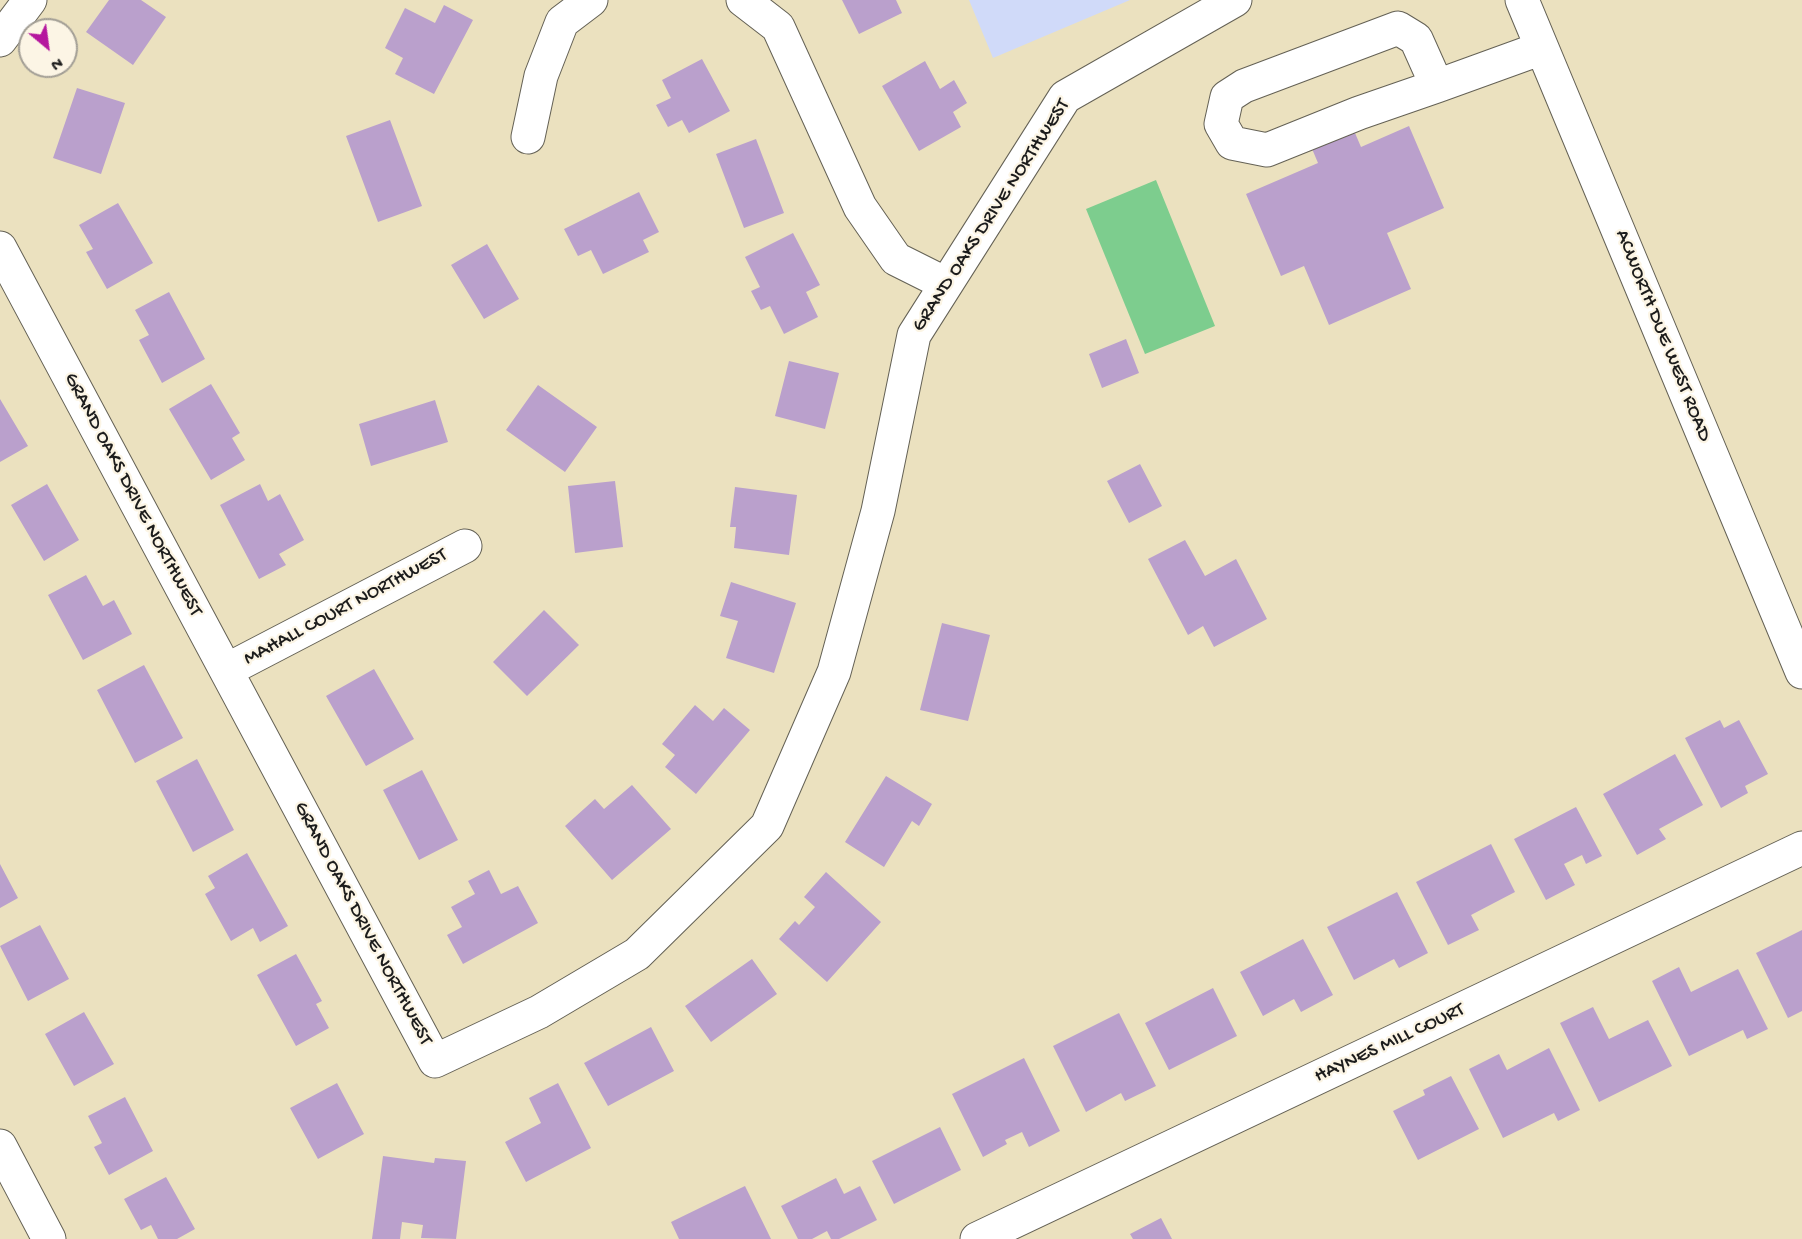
<!DOCTYPE html>
<style>
body{margin:0}
#map{position:relative;width:1802px;height:1239px;overflow:hidden;background:#ebe1bf;font-family:"Gochi Hand",sans-serif}
canvas{display:block}
.north{position:absolute;left:18px;top:18px;width:60px;height:60px;box-sizing:border-box;background:#fcf5e5;border:2px solid #a29e95;border-radius:50%;rotate:151deg;font-size:16px;font-weight:700;line-height:24px;text-align:center;color:#1c1c1c}
.north::after{content:'';display:block;margin:auto;width:21px;height:27px;background:#b5179e;clip-path:polygon(50% 0,100% 100%,50% 72%,0 100%)}
</style>
<div id="map">
<canvas width="1802" height="1239"></canvas>
<div class="north">N</div>
</div>
<script>
const ctx = document.querySelector('canvas').getContext('2d');
ctx.lineJoin = 'round';
function fillPath(path, color) { ctx.fillStyle = color; ctx.fill(path, 'evenodd'); }
const poly = rows => new Path2D(rows.map(r => 'M' + r).join(''));
function stroke(path, color, width, dash) { ctx.strokeStyle = color; ctx.lineWidth = width; ctx.lineCap = dash ? 'butt' : 'round'; ctx.setLineDash(dash || []); ctx.stroke(path); }
function write(font, color, halo, rows, align = 'center') {
  ctx.font = font + ' "Gochi Hand",sans-serif'; ctx.lineWidth = 4.5; ctx.setLineDash([]); ctx.textBaseline = 'middle'; ctx.strokeStyle = halo; ctx.fillStyle = color; for (const [text, x, y, turn = 0] of rows) {
    ctx.save(); ctx.translate(x, y); ctx.rotate((+turn || 0) * Math.PI / 180); ctx.textAlign = isNaN(turn) ? turn : align; if (halo) ctx.strokeText(text, 0, 0); ctx.fillText(text, 0, 0); ctx.restore();
  }
}
fillPath(poly([
 [969,0,1130,0,993,58]
]), '#d0daf9');
fillPath(poly([
 [1156,180,1215,326,1145,354,1086,209]
]), '#7dcd8e');
fillPath(poly([
 [109,0,141,0,166,17,133,65,86,32],
 [842,0,896,0,902,13,859,34],
 [444,5,473,20,434,94,395,74,403,58,385,48,405,8,435,23],
 [702,59,730,111,689,133,682,120,668,127,656,105,671,98,662,80],
 [925,61,940,89,954,80,967,103,953,112,961,127,919,151,882,86],
 [77,88,125,103,101,174,53,158],
 [390,120,422,206,378,222,346,136],
 [1352,126,1361,147,1409,126,1444,208,1387,233,1411,289,1329,325,1304,266,1281,276,1246,194,1318,163,1310,144],
 [756,139,784,213,744,228,716,154],
 [639,192,659,232,643,240,649,252,603,274,591,250,578,256,564,229],
 [118,203,153,263,107,289,86,252,93,249,79,225],
 [793,233,820,285,806,292,818,317,784,334,770,306,761,310,751,291,760,287,745,257],
 [487,244,519,299,484,319,451,265],
 [169,292,205,359,162,383,139,340,149,335,135,310],
 [1126,339,1139,373,1102,388,1089,354],
 [789,361,839,373,825,429,775,416],
 [211,384,240,433,232,438,245,460,211,480,169,409],
 [538,385,597,427,565,472,506,430],
 [0,399,28,446,0,462],
 [435,400,448,442,371,466,359,424],
 [1140,464,1162,506,1129,523,1107,481],
 [615,481,623,547,575,553,568,486],
 [47,484,79,540,44,561,11,505],
 [260,484,268,501,280,494,304,540,279,554,286,565,259,579,220,505],
 [735,487,797,495,789,555,734,548,736,527,730,527],
 [1185,540,1205,576,1236,559,1267,619,1214,647,1203,626,1188,635,1148,559],
 [86,575,103,606,114,600,132,634,83,660,48,595],
 [731,582,796,603,774,673,726,658,738,621,720,616],
 [544,610,579,645,527,696,493,662],
 [942,623,990,635,968,721,920,710],
 [144,665,183,738,135,763,97,690],
 [374,669,414,739,366,766,326,696],
 [695,705,713,721,724,708,750,730,696,794,665,767,675,755,662,744],
 [1720,720,1724,728,1739,720,1768,774,1745,786,1748,793,1721,808,1685,738],
 [1675,754,1703,805,1659,829,1666,839,1637,855,1603,794],
 [197,759,234,830,193,852,156,781],
 [422,770,458,840,419,860,383,790],
 [886,776,932,804,919,826,912,821,884,867,845,842],
 [632,785,671,829,612,880,565,826,595,799,604,809],
 [1576,807,1602,856,1586,864,1582,855,1564,864,1575,885,1546,900,1514,839],
 [1491,844,1515,892,1471,915,1479,930,1448,945,1416,882],
 [247,853,288,926,260,942,253,928,231,941,205,894,215,888,208,876],
 [0,864,18,898,0,908],
 [489,870,501,894,518,886,538,923,463,964,447,935,462,927,451,907,475,894,468,881],
 [826,872,881,922,827,982,779,939,795,921,799,925,815,907,804,897],
 [1397,892,1428,953,1399,968,1394,959,1354,980,1327,927],
 [40,925,69,979,28,1001,0,946],
 [1802,930,1802,1011,1788,1018,1756,953],
 [1303,939,1333,995,1301,1012,1294,999,1263,1016,1240,972],
 [296,954,322,1001,316,1004,329,1028,296,1046,257,975],
 [752,959,777,994,711,1042,685,1006],
 [1679,967,1691,992,1738,969,1768,1029,1747,1039,1743,1030,1689,1056,1652,981],
 [1213,988,1237,1036,1169,1070,1145,1023],
 [1593,1007,1609,1039,1648,1020,1672,1066,1599,1102,1560,1023],
 [84,1012,114,1064,74,1086,45,1034],
 [1119,1013,1156,1086,1125,1101,1121,1093,1086,1112,1053,1046],
 [651,1027,674,1071,608,1106,584,1063],
 [1549,1048,1580,1110,1558,1121,1554,1113,1503,1138,1469,1069,1499,1054,1507,1070],
 [1024,1058,1060,1131,1029,1147,1022,1132,1005,1140,1007,1144,983,1157,952,1094],
 [1451,1076,1479,1129,1418,1160,1393,1111,1425,1095,1423,1090],
 [337,1083,364,1134,318,1159,290,1108],
 [558,1083,591,1148,526,1182,505,1142,541,1123,529,1098],
 [125,1097,153,1151,109,1175,94,1147,102,1143,88,1116],
 [940,1127,961,1170,894,1204,872,1161],
 [383,1156,434,1163,435,1158,466,1161,456,1239,421,1238,423,1225,402,1222,400,1239,372,1239],
 [166,1177,195,1229,177,1239,158,1239,151,1225,141,1230,124,1199],
 [836,1178,844,1194,860,1186,877,1220,839,1239,831,1239,827,1231,812,1239,798,1239,781,1206],
 [745,1186,771,1239,679,1239,671,1222],
 [1161,1218,1172,1239,1133,1239,1130,1234]
]), '#baa0cc');
const minor = poly([
 [743,0,778,27,860,207,896,259,946,284],
 [1522,0,1802,672],
 [0,40,30,0],
 [1437,86,1416,39,1398,28,1244,86,1227,97,1221,124,1232,143,1267,150,1359,113,1437,86,1542,48],
 [528,137,541,76,562,22,591,0],
 [0,248,435,1061,539,1012,637,954,767,826,834,672,878,511,914,335,1065,97,1235,0],
 [227,670,465,546],
 [0,1146,49,1239],
 [977,1239,1802,848]
]);
stroke(minor, '#646155', 35);
stroke(minor, '#fff', 33);
write('20px', '#1c1c1c', '#fcf5e5', [
 ["GRAND OAKS DRIVE NORTHWEST",992,216,-57],
 ["ACWORTH DUE WEST ROAD",1662,336,68],
 ["GRAND OAKS DRIVE NORTHWEST",132,495,62],
 ["MAHALL COURT NORTHWEST",346,608,-28],
 ["GRAND OAKS DRIVE NORTHWEST",362,924,62],
 ["HAYNES MILL COURT",1390,1044,-25]
]);
</script>
